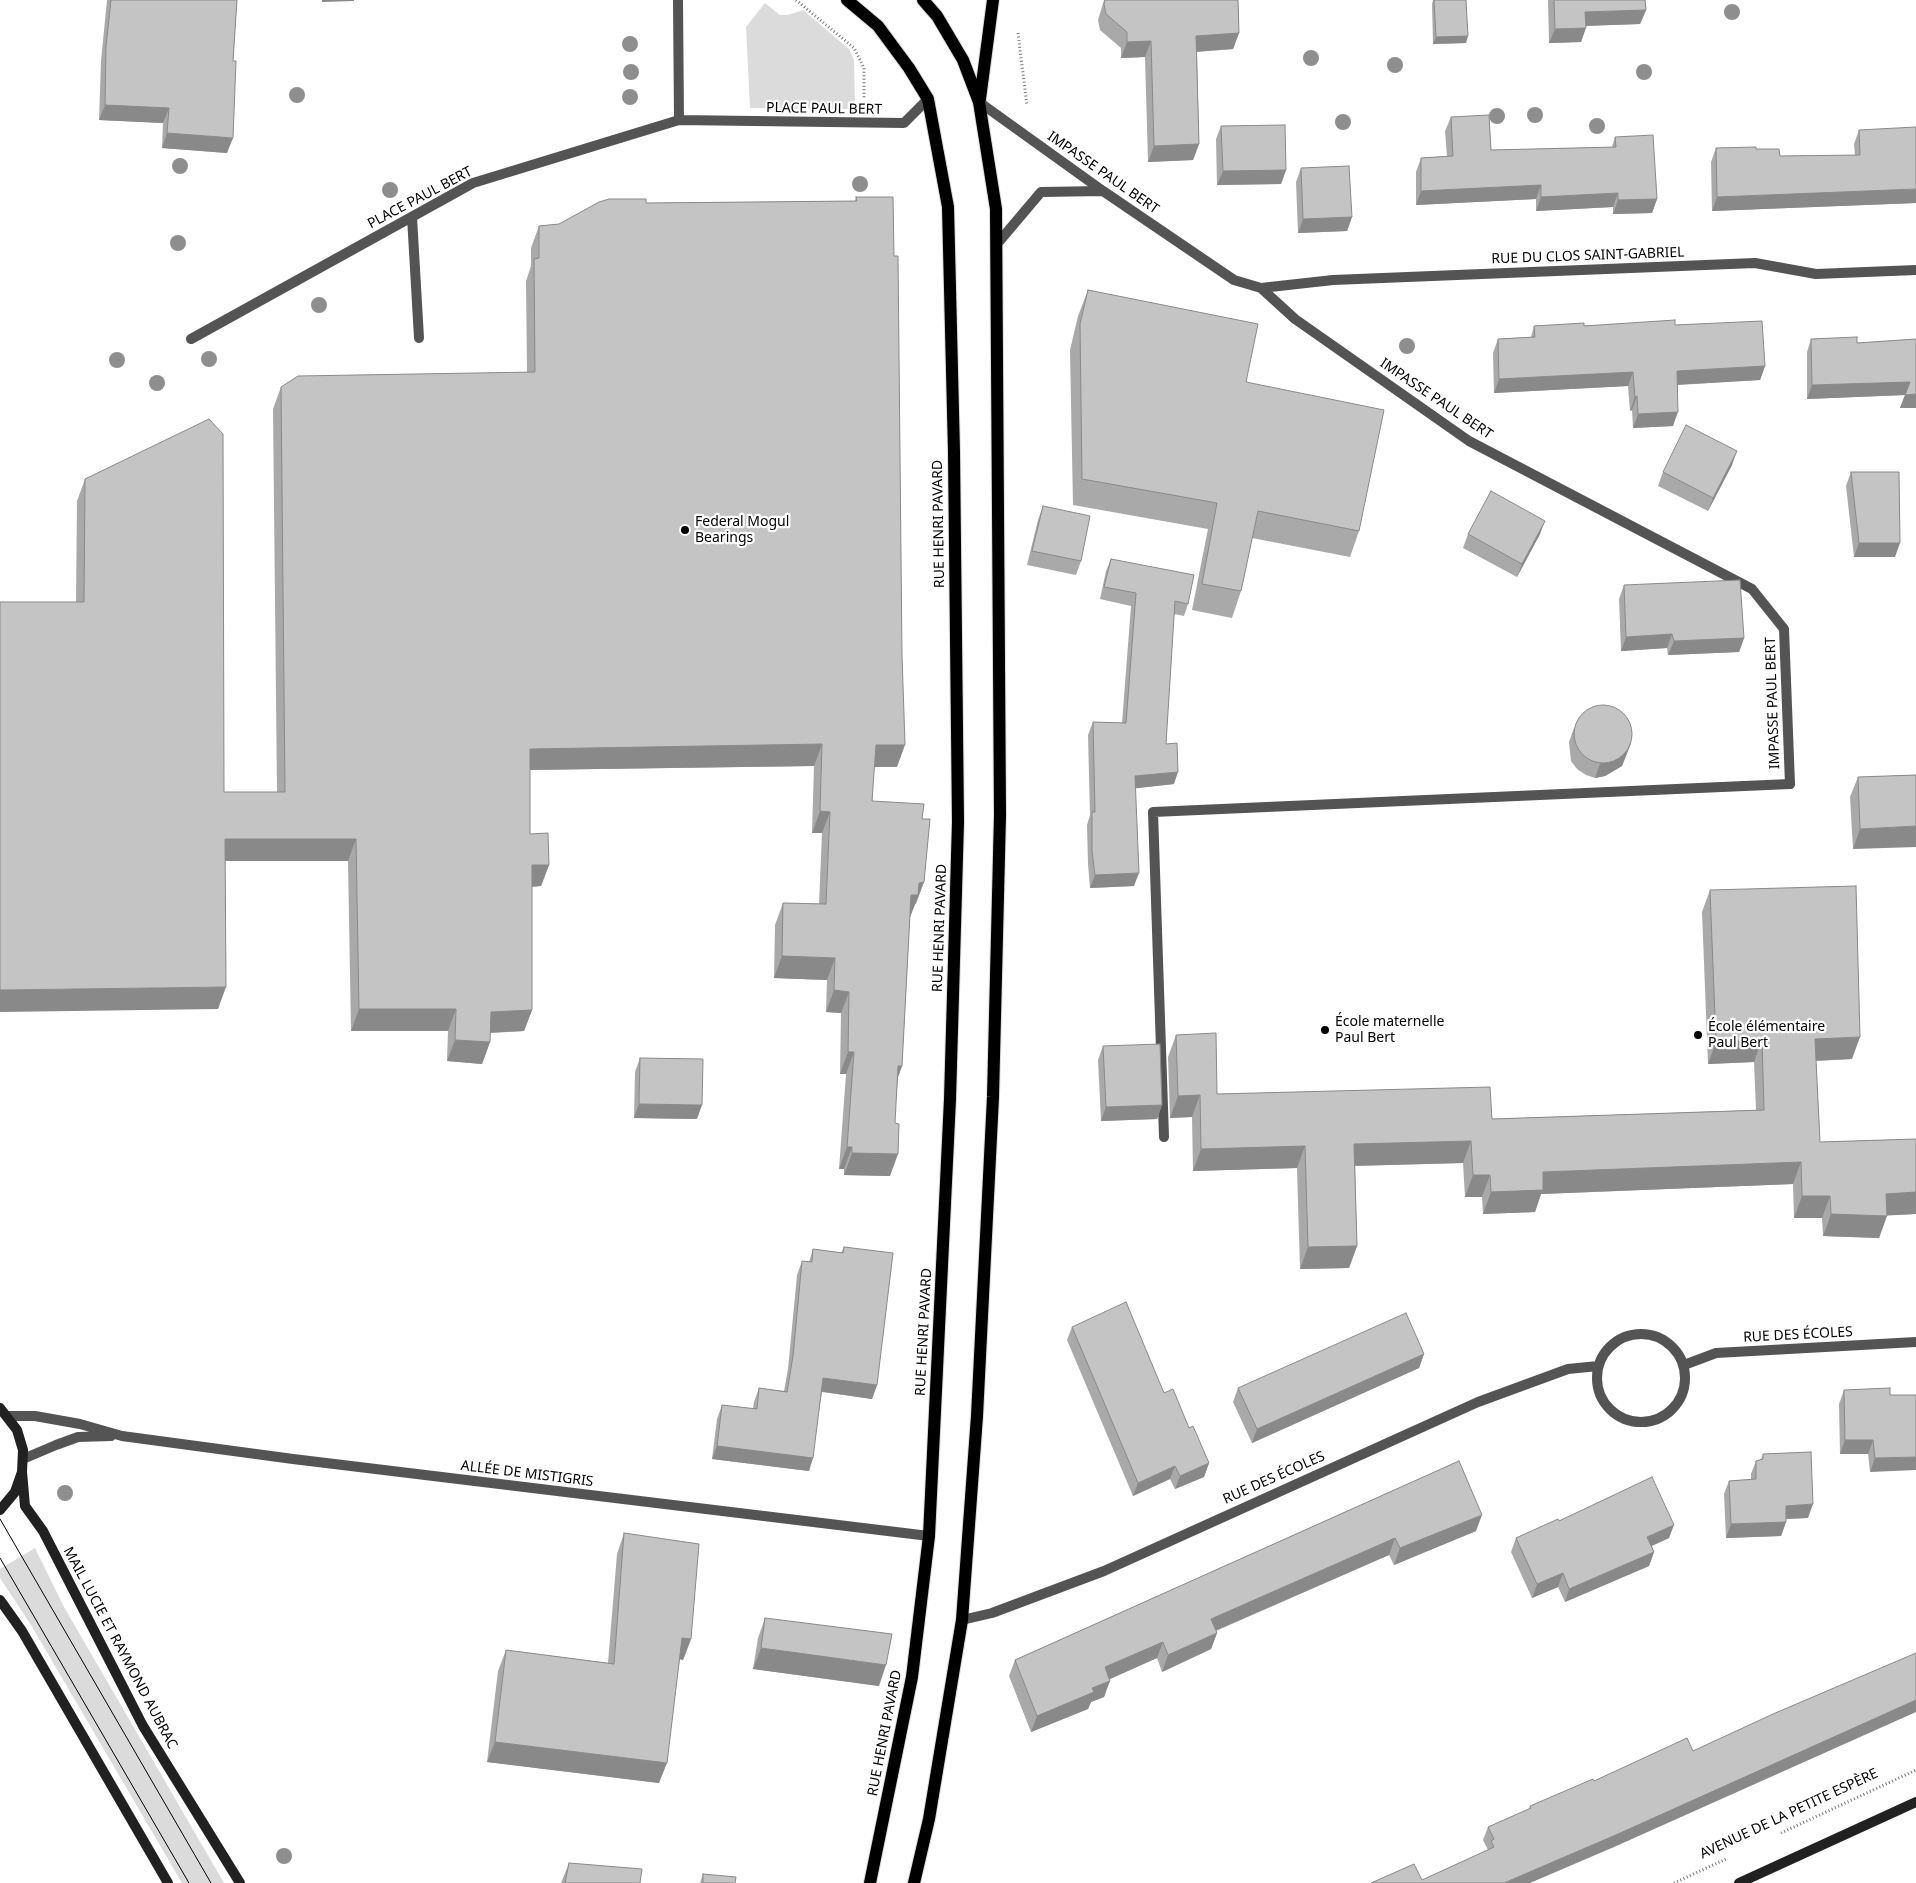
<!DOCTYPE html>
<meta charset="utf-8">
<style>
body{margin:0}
canvas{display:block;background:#fff}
</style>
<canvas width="1916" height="1883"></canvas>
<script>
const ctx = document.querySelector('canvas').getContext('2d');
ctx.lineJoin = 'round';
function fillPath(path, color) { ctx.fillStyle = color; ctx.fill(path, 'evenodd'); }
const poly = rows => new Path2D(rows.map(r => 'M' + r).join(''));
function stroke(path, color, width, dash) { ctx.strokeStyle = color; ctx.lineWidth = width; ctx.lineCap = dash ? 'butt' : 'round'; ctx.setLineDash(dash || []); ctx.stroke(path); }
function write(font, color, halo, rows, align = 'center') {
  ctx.font = font + ' "Noto Sans",sans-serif'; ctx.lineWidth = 4.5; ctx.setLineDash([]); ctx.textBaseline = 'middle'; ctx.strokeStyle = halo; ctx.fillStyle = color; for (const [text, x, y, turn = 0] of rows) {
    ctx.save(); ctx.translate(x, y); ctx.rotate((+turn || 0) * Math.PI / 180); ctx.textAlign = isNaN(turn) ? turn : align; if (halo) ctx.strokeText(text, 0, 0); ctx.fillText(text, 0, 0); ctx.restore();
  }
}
fillPath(poly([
 [765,3,780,15,788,15,803,10,849,49,854,60,855,109,750,108,746,27],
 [35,1548,64,1607,224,1883,182,1883,31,1625,0,1578,0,1569]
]), '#dbdbdb');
const primary = poly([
 [847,0,878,26,909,68,928,99,948,207,954,452,958,822,950,1099,929,1536,912,1677,870,1883],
 [980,99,993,0],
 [914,1883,929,1819,962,1620,977,1416,993,1097,1000,815,996,209,979,102,963,60,937,16,923,0]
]);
stroke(primary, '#dbdbdb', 14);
stroke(poly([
 [796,0,854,48,864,68,864,98],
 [1018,33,1027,106],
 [1781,1833,1916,1770],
 [1674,1883,1726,1859]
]), '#767676', 3, [1, 2.5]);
stroke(poly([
 [678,0,679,120],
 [412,217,419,338],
 [191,339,473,183,679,120,904,123,928,99],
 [1164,1137,1153,812,1790,784]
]), '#545454', 10);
stroke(poly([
 [979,102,1103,191,1234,280,1261,288,1295,319,1469,441,1752,589,1784,629,1790,784],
 [997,244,1041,192,1103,191],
 [1261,288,1333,280,1755,263,1816,274,1916,270],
 '1597 1378a44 44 0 1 1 88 0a44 44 0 1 1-88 0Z',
 [1684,1365,1716,1353,1916,1342],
 [7,1416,35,1416,80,1424,122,1436,293,1459,929,1536],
 [23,1459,56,1445,78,1437,111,1436],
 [962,1620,992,1613,1104,1571,1478,1402,1568,1369,1598,1366]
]), '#545454', 10);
stroke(poly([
 [0,1408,17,1430,23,1450,22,1472,15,1492,0,1510],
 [22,1472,25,1506,43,1531,143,1726,240,1883],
 [0,1600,22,1631,168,1883],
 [1739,1883,1916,1802]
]), '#212121', 10);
stroke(primary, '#000', 12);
stroke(poly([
 [0,1519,211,1883],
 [0,1558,189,1883]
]), '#000', 1);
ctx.fillStyle = '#8e8e8e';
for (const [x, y] of [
 [1732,12],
 [630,44],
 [1311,58],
 [1395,65],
 [631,72],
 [1644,72],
 [297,95],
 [630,97],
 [1535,115],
 [1497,116],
 [1343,122],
 [1597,126],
 [180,166],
 [860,184],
 [390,190],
 [178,243],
 [319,305],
 [1407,346],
 [209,359],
 [117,360],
 [157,383],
 [65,1493],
 [284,1856]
]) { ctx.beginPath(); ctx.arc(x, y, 8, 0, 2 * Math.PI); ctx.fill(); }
fillPath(poly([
 [107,0,237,0,227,153,162,148,163,123,99,120,101,61],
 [1104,0,1238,0,1239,33,1233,49,1197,52,1199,144,1193,160,1148,162,1145,57,1121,58,1121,48,1100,30,1098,20],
 [1433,0,1466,0,1466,43,1433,44,1432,4],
 [1548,0,1645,0,1646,10,1640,24,1586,26,1581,42,1549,43],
 [1451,117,1491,150,1612,147,1615,137,1657,199,1652,213,1613,214,1613,207,1536,211,1536,199,1416,205,1416,172,1421,158,1447,156,1445,131],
 [1221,126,1286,170,1281,184,1217,185,1216,139],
 [1859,130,1916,203,1712,211,1711,162,1716,148,1756,149,1780,156,1855,155,1854,144],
 [1301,168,1352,217,1347,231,1298,233,1296,182],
 [856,197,897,767,874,767,872,801,922,819,924,882,916,904,915,904,910,917,902,1066,898,1077,890,1176,844,1175,844,1169,839,1169,846,1074,840,1074,841,1013,826,1012,827,980,774,978,775,925,783,903,819,904,822,833,812,833,814,766,530,770,530,834,549,865,541,886,532,887,532,1010,524,1031,490,1033,490,1042,482,1064,447,1061,448,1031,351,1031,348,861,225,861,218,1009,76,602,77,501,85,479,224,792,277,792,273,409,281,387,527,372,526,281,531,266,531,248,539,226,559,224,646,203,855,201],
 [1088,290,1246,382,1359,531,1350,557,1252,538,1241,591,1232,618,1192,610,1208,529,1073,505,1070,350,1078,316],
 [1675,325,1765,366,1760,380,1678,385,1673,426,1633,428,1632,410,1630,411,1628,386,1494,393,1493,353,1498,339,1531,337,1534,326],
 [1811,339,1857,343,1916,339,1916,408,1900,408,1905,395,1807,399,1807,352],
 [1732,465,1708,511,1658,486,1663,472],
 [1851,472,1895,557,1854,557,1846,486],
 [1043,506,1081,561,1076,575,1027,565,1038,520],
 [1468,534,1540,534,1517,577,1463,548],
 [1111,559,1188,604,1184,616,1174,614,1166,744,1174,784,1135,788,1134,886,1090,888,1088,864,1087,825,1090,815,1088,735,1093,722,1122,723,1131,606,1100,599,1106,571],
 [1624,585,1744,638,1739,652,1668,655,1667,648,1621,651,1619,599],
 [1574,728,1631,743,1622,766,1605,776,1595,778,1586,775,1577,769,1571,761,1569,742],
 [1916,775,1853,849,1850,797,1858,777],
 [1710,890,1852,1059,1816,1061,1820,1142,1916,1139,1916,1214,1887,1215,1879,1238,1823,1236,1822,1218,1794,1218,1793,1184,1541,1194,1535,1212,1483,1214,1482,1197,1465,1197,1463,1163,1355,1166,1357,1246,1349,1268,1300,1269,1297,1168,1193,1171,1192,1117,1170,1118,1168,1057,1176,1035,1217,1094,1492,1119,1756,1110,1754,1062,1708,1064,1702,912],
 [1103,1046,1162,1105,1157,1119,1101,1121,1098,1060],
 [640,1058,697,1119,634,1118,635,1072],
 [844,1247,877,1385,872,1399,822,1392,809,1471,712,1459,717,1419,722,1405,753,1409,754,1402,759,1388,784,1391,788,1369,797,1275,802,1261,809,1262,813,1249,841,1253],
 [1072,1327,1164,1393,1189,1428,1209,1463,1204,1477,1175,1489,1170,1479,1133,1496,1067,1340],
 [1424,1354,1419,1368,1252,1443,1233,1402,1238,1388],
 [1844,1390,1890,1395,1916,1395,1870,1472,1868,1454,1840,1454,1839,1404],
 [1763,1454,1808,1518,1786,1519,1786,1522,1781,1536,1726,1538,1724,1494,1729,1481,1751,1479,1751,1474,1756,1461,1761,1460],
 [1459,1461,1476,1531,1394,1565,1389,1555,1216,1631,1217,1633,1211,1649,1162,1672,1157,1658,1109,1679,1104,1697,1091,1702,1088,1709,1031,1732,1009,1676,1015,1660],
 [1559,1521,1669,1538,1652,1546,1654,1552,1649,1566,1565,1602,1558,1587,1532,1598,1511,1552,1516,1538],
 [624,1533,691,1639,683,1660,680,1659,659,1783,487,1762,498,1671,506,1650,608,1663,617,1554],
 [765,1618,879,1686,753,1669,758,1638],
 [1530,1806,1614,1847,1422,1880,1488,1850,1483,1840,1488,1827,1529,1809],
 [569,1863,640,1883,561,1883],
 [703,1874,735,1883,700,1883]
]), '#a9a9a9');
fillPath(poly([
 [322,0,354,0,354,1,322,2],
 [1646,10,1640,24,1580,26,1585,12],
 [1586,28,1581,42,1549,43,1555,29],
 [1239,33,1233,49,1191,52,1196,36],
 [1468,36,1466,43,1433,44,1436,37],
 [1151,41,1145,57,1121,58,1127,42],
 [105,105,169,108,163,123,99,120],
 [167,133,233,138,227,153,162,148],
 [1199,144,1193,160,1148,162,1154,146],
 [1286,170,1281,184,1217,185,1223,171],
 [1541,185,1536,199,1416,205,1421,191],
 [1916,189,1916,203,1712,211,1717,197],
 [1618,193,1613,207,1536,211,1541,197],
 [1657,199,1652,213,1613,214,1618,200],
 [1352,217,1347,231,1298,233,1303,219],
 [1765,366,1760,380,1672,385,1677,371],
 [1633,372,1628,386,1494,393,1499,379],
 [1910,382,1916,394,1916,408,1900,408,1905,395,1807,399,1812,385],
 [1637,396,1632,410,1630,411,1635,397],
 [1678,412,1673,426,1633,428,1638,414],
 [1737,451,1732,465,1708,511,1713,498],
 [1545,521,1540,534,1517,577,1522,564],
 [1859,543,1900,543,1895,557,1854,557],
 [1672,634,1667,648,1621,651,1626,637],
 [1744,638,1739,652,1668,655,1674,641],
 [1631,743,1622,766,1605,776,1595,778,1600,764],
 [822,744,814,766,522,770,530,749],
 [876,745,905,745,897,767,868,767],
 [1178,772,1174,784,1130,789,1135,776],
 [820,811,830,812,822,833,812,833],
 [1916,826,1916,847,1853,849,1860,829],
 [225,839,356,839,348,861,217,861],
 [532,865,549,865,541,886,524,887],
 [1139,873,1134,886,1090,888,1095,875],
 [924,882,910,917,903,917,911,895,919,883],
 [782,956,835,958,827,980,774,978],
 [226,987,218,1009,0,1012,0,990],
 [834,990,849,992,841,1013,826,1012],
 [359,1009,456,1009,448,1031,351,1031],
 [532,1010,524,1031,483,1033,491,1012],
 [1860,1037,1852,1059,1807,1061,1815,1039],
 [455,1040,490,1042,482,1064,447,1061],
 [1762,1040,1754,1062,1708,1064,1716,1042],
 [848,1052,854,1052,846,1074,840,1074],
 [898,1066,902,1066,894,1088],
 [1200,1095,1192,1117,1170,1118,1178,1096],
 [639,1104,702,1105,697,1119,634,1118],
 [1162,1105,1157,1119,1101,1121,1106,1107],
 [1471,1141,1463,1163,1346,1166,1354,1144],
 [1305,1146,1297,1168,1193,1171,1201,1149],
 [847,1147,852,1147,844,1169,839,1169],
 [852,1153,898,1154,890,1176,844,1175],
 [1801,1162,1793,1184,1541,1194,1535,1212,1483,1214,1491,1192,1543,1172],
 [1473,1175,1490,1175,1482,1197,1465,1197],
 [1916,1192,1916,1214,1878,1216,1886,1194],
 [1802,1196,1830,1196,1822,1218,1794,1218],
 [1831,1214,1887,1216,1879,1238,1823,1236],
 [1357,1246,1349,1268,1300,1269,1308,1247],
 [1424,1354,1419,1368,1252,1443,1257,1429],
 [823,1378,877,1385,872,1399,818,1391],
 [1845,1440,1873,1440,1868,1454,1840,1454],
 [717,1446,813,1458,809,1471,712,1459],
 [1916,1457,1916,1470,1870,1472,1875,1458],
 [1209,1463,1204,1477,1175,1489,1180,1476],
 [1175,1466,1170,1479,1133,1496,1138,1483],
 [1813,1504,1808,1518,1781,1519,1786,1506],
 [1482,1515,1476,1531,1394,1565,1400,1548],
 [1786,1522,1781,1536,1726,1538,1731,1524],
 [1674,1525,1669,1538,1642,1550,1647,1537],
 [1395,1538,1389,1555,1205,1635,1211,1619],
 [1654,1552,1649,1566,1565,1602,1569,1589],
 [1563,1573,1558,1587,1532,1598,1537,1584],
 [1217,1633,1211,1649,1162,1672,1168,1655],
 [682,1638,691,1639,683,1660,675,1658],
 [1163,1642,1157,1658,1099,1684,1105,1667],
 [761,1648,886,1665,879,1686,753,1669],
 [1110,1681,1104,1697,1091,1702,1088,1709,1031,1732,1037,1716,1092,1688],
 [1916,1700,1916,1712,1614,1847,1530,1883,1504,1883],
 [495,1742,667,1763,659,1783,487,1762]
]), '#898989');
const building = poly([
 [111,0,237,0,233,61,236,61,233,138,167,133,169,108,105,105,106,46,111,0],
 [1105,0,1238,0,1239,33,1196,36,1199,144,1154,146,1151,41,1127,42,1127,32,1106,14,1104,4,1105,0],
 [1434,0,1466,0,1468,36,1436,37,1434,0],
 [1554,0,1645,0,1646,10,1585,12,1586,28,1555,29,1554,0],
 [1489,115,1491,150,1616,147,1615,137,1653,135,1657,199,1618,200,1618,193,1541,197,1541,185,1421,191,1421,158,1453,156,1451,117,1489,115],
 [1285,125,1286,170,1223,171,1221,126,1285,125],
 [1916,127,1916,189,1717,197,1716,148,1756,147,1756,149,1779,149,1780,156,1860,155,1859,130,1916,127],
 [1349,166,1352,217,1303,219,1301,168,1349,166],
 [856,197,893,197,894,256,898,256,902,655,905,745,876,745,872,801,924,804,922,819,930,819,924,882,919,883,918,895,911,895,902,1066,898,1066,895,1123,899,1124,898,1154,852,1153,852,1147,847,1147,854,1052,848,1052,849,992,834,990,835,958,782,956,783,903,826,904,830,812,820,811,822,744,530,749,530,834,548,833,549,865,532,865,532,1010,491,1012,490,1042,455,1040,456,1009,359,1009,356,839,225,839,226,987,0,990,0,602,84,602,85,479,209,419,223,434,224,792,285,792,281,387,298,376,535,372,534,259,539,258,539,226,559,224,599,202,609,199,646,199,646,203,857,201,856,197],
 [1088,290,1258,324,1246,382,1384,410,1359,531,1258,511,1241,591,1202,584,1217,503,1082,479,1080,324,1088,290],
 [1675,320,1675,325,1762,321,1765,366,1677,371,1678,412,1638,414,1637,396,1635,397,1633,372,1499,379,1498,339,1535,337,1534,326,1584,323,1584,326,1675,320],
 [1857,337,1857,343,1916,339,1916,394,1905,395,1910,382,1812,385,1811,339,1857,337],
 [1686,425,1737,451,1713,498,1663,472,1686,425],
 [1851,472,1899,472,1900,543,1859,543,1851,472],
 [1491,491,1545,521,1522,564,1468,534,1491,491],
 [1043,506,1090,516,1081,561,1032,551,1043,506],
 [1111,559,1194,575,1188,604,1175,601,1166,744,1177,743,1178,772,1135,776,1139,873,1095,875,1092,851,1092,812,1095,812,1093,722,1126,723,1136,593,1104,587,1111,559],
 [1740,580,1744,638,1674,641,1672,634,1626,637,1624,585,1740,580],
 '1574 734a29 29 0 1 1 58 0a29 29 0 1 1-58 0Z',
 [1916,775,1916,826,1860,829,1858,777,1916,775],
 [1856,886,1860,1037,1815,1039,1820,1142,1916,1139,1916,1192,1886,1194,1887,1216,1831,1214,1830,1196,1802,1196,1801,1162,1543,1172,1543,1190,1491,1192,1490,1175,1473,1175,1471,1141,1354,1144,1357,1246,1308,1247,1305,1146,1201,1149,1200,1095,1178,1096,1176,1035,1216,1033,1217,1094,1490,1087,1492,1119,1764,1110,1762,1040,1716,1042,1710,890,1856,886],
 [1160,1044,1162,1105,1106,1107,1103,1046,1160,1044],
 [640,1058,703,1059,702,1105,639,1104,640,1058],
 [844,1247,893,1253,877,1385,823,1378,813,1458,717,1446,722,1405,757,1409,759,1388,787,1392,793,1356,802,1261,812,1262,813,1249,843,1253,844,1247],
 [1126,1302,1164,1393,1173,1389,1189,1428,1193,1426,1209,1463,1180,1476,1175,1466,1138,1483,1072,1327,1126,1302],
 [1406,1313,1424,1354,1257,1429,1238,1388,1406,1313],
 [1890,1388,1890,1395,1916,1395,1916,1457,1875,1458,1873,1440,1845,1440,1844,1390,1890,1388],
 [1811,1452,1813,1504,1786,1506,1786,1522,1731,1524,1729,1481,1756,1479,1756,1461,1763,1459,1763,1454,1811,1452],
 [1459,1461,1482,1515,1400,1548,1395,1538,1211,1619,1217,1633,1168,1655,1163,1642,1105,1667,1110,1681,1092,1688,1094,1692,1037,1716,1015,1660,1459,1461],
 [1652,1477,1674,1525,1647,1537,1654,1552,1569,1589,1563,1573,1537,1584,1516,1538,1558,1519,1559,1521,1652,1477],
 [624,1533,699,1544,691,1639,682,1638,667,1763,495,1742,506,1650,614,1664,624,1533],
 [765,1618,892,1634,886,1665,761,1648,765,1618],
 [1916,1653,1916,1700,1618,1834,1504,1883,1371,1883,1414,1864,1422,1880,1494,1847,1491,1841,1494,1839,1488,1827,1531,1808,1530,1806,1593,1779,1594,1781,1687,1738,1693,1751,1773,1714,1916,1653],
 [569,1863,642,1869,640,1883,565,1883,569,1863],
 [703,1874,736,1877,735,1883,703,1883,703,1874]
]);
fillPath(building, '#c4c4c4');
stroke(building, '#898989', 1);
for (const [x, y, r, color] of [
 [685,530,5,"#000"],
 [1325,1030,5,"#000"],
 [1698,1035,5,"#000"]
]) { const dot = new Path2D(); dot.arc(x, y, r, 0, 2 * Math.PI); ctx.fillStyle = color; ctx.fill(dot); stroke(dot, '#fff', 2); }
write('14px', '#000', '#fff', [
 ["PLACE PAUL BERT",824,109,1],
 ["IMPASSE PAUL BERT",1103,173,35],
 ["PLACE PAUL BERT",420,198,-28],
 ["RUE DU CLOS SAINT-GABRIEL",1588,256,-2],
 ["IMPASSE PAUL BERT",1436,399,34],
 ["RUE HENRI PAVARD",939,524,-91],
 ["IMPASSE PAUL BERT",1773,703,-92],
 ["RUE HENRI PAVARD",940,928,-88],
 ["RUE HENRI PAVARD",924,1332,-87],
 ["RUE DES ÉCOLES",1798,1335,-3],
 ["ALLÉE DE MISTIGRIS",527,1474,7],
 ["RUE DES ÉCOLES",1274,1478,-24],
 ["MAIL LUCIE ET RAYMOND AUBRAC",120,1648,62],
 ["RUE HENRI PAVARD",885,1733,-79],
 ["AVENUE DE LA PETITE ESPÈRE",1789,1814,-25]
]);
write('14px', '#000', '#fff', [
 ["Federal Mogul",695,522],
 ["Bearings",695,538],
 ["École maternelle",1335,1022],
 ["Paul Bert",1335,1038],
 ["École élémentaire",1708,1027],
 ["Paul Bert",1708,1043]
], 'left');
</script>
